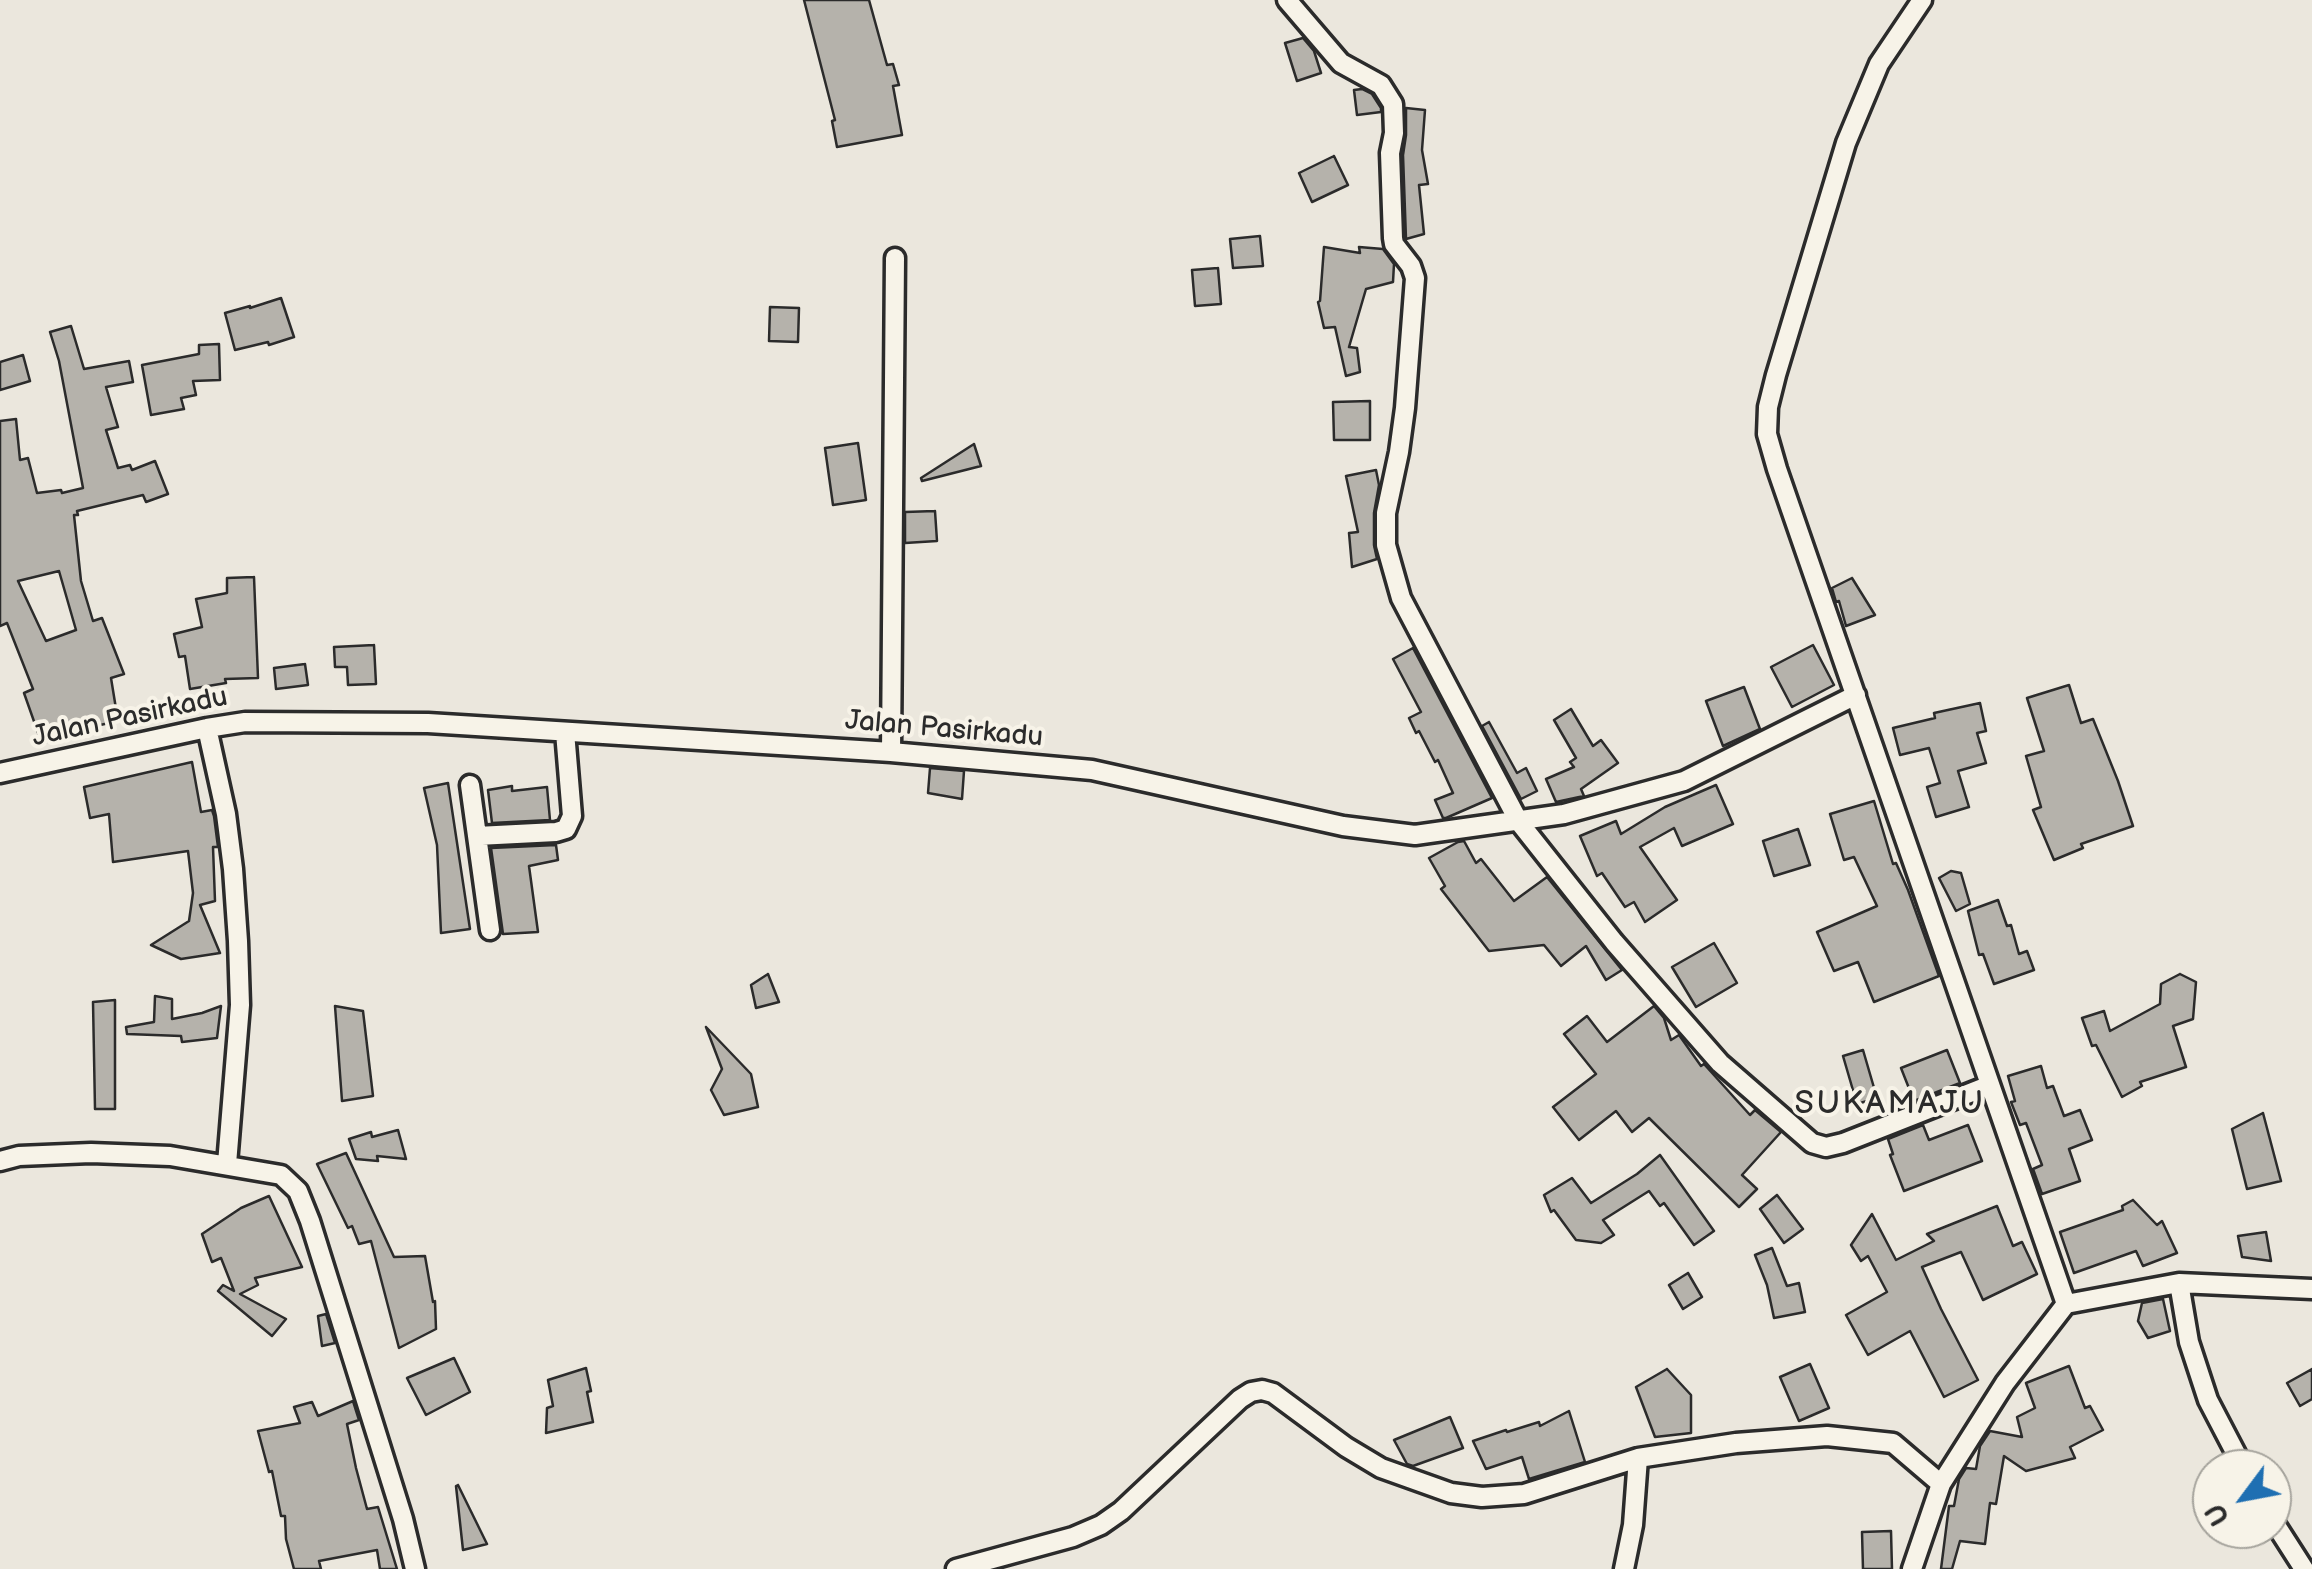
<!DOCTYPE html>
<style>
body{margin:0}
#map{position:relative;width:2312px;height:1569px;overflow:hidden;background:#ebe7dd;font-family:"Balsamiq Sans",sans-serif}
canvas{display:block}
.north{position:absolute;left:2192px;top:1449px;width:100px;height:100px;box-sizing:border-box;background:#f7f3e8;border:2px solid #a5a39c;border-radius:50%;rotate:238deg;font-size:28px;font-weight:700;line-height:40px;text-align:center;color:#2b2b2b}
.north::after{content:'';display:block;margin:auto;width:35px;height:45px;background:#1f6fb2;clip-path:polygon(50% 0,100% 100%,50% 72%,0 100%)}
</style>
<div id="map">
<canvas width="2312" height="1569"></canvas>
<div class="north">U</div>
</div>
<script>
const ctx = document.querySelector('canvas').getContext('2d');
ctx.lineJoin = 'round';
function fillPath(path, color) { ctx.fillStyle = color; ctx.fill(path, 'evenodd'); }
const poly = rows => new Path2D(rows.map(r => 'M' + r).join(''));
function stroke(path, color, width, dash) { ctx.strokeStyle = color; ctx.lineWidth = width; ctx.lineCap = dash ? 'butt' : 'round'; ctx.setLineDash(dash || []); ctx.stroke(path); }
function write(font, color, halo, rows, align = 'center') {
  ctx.font = font + ' "Balsamiq Sans",sans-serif'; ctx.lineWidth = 8; ctx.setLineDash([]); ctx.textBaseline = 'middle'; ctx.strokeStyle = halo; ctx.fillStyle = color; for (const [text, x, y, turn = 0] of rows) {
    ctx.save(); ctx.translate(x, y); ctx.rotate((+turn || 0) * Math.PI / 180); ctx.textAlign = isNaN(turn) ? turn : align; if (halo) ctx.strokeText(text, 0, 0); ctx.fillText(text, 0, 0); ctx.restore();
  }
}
const building = poly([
 [804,0,869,0,887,65,893,64,899,85,893,86,902,135,837,147,832,121,835,120,804,0],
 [1303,38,1314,51,1321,73,1297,81,1285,43,1303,38],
 [1362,89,1372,94,1381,108,1381,112,1357,115,1354,90,1362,89],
 [1406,108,1425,110,1422,150,1428,184,1419,185,1424,234,1406,239,1403,155,1406,135,1406,108],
 [1334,156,1348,185,1312,202,1299,173,1334,156],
 [1260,236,1263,266,1233,268,1230,239,1260,236],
 [1324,247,1360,253,1359,247,1383,249,1394,264,1393,282,1366,289,1349,347,1357,348,1360,372,1346,376,1335,327,1324,328,1318,302,1320,301,1324,247],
 [1218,268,1221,304,1195,306,1192,270,1218,268],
 [281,298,294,337,269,345,268,342,235,350,225,313,250,306,250,308,281,298],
 [770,307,799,308,798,342,769,341,770,307],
 [71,326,84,369,129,361,133,382,106,387,118,427,106,430,118,468,130,465,132,470,155,461,168,494,146,502,143,495,77,511,78,515,74,515,81,581,93,621,102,618,124,674,111,678,118,721,69,732,42,744,24,693,33,689,7,623,0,626,0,421,16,419,20,460,28,458,37,493,61,490,62,493,83,488,59,361,50,332,71,326],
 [59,571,76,630,46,641,18,581,59,571],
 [219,344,220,380,193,381,196,395,181,398,184,409,151,415,142,365,199,354,199,345,219,344],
 [23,355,30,381,0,390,0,362,23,355],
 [1370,401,1370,440,1334,440,1333,402,1370,401],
 [858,443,866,500,833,505,825,448,858,443],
 [974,444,981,466,922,481,921,478,974,444],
 [1376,470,1379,485,1374,513,1374,545,1377,559,1352,567,1349,533,1358,532,1346,476,1376,470],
 [935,511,937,541,905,543,905,512,935,511],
 [254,577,258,678,225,679,226,683,190,689,185,656,179,657,174,634,202,627,196,599,227,593,227,578,254,577],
 [1852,578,1875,615,1846,626,1839,601,1836,602,1832,588,1852,578],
 [374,645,376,684,348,685,347,667,335,667,334,647,374,645],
 [1813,645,1834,685,1792,707,1771,667,1813,645],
 [1413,648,1492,798,1446,818,1443,818,1435,800,1453,793,1438,760,1435,762,1419,731,1416,733,1409,718,1421,712,1393,659,1413,648],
 [305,664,308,685,276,689,274,668,305,664],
 [2069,685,2081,723,2093,719,2118,781,2133,826,2081,844,2083,848,2054,860,2033,810,2041,807,2026,756,2044,751,2027,698,2069,685],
 [1744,687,1760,729,1723,746,1706,701,1744,687],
 [1980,703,1986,731,1977,733,1986,763,1958,771,1969,807,1936,817,1927,787,1940,783,1929,748,1900,755,1893,728,1935,718,1934,713,1980,703],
 [1571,709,1593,746,1601,740,1618,763,1581,789,1584,796,1556,802,1546,779,1574,767,1570,762,1576,758,1554,720,1571,709],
 [1489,722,1517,773,1526,768,1537,791,1521,799,1482,726,1489,722],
 [192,762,201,812,212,810,214,816,218,847,213,847,215,901,200,905,220,953,181,959,151,945,189,921,193,893,188,851,113,862,109,814,90,818,84,787,192,762],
 [930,768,964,771,962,799,928,793,930,768],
 [448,783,470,929,441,933,437,845,424,788,448,783],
 [1716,785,1733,824,1682,846,1674,828,1640,847,1677,900,1645,922,1634,902,1625,907,1602,873,1597,876,1580,836,1616,821,1621,834,1665,807,1716,785],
 [512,786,512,791,547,787,550,820,492,823,488,790,512,786],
 [1874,801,1893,864,1896,863,1908,890,1939,976,1874,1002,1858,962,1834,971,1817,932,1877,906,1854,857,1844,860,1830,814,1874,801],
 [1798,829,1810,865,1774,876,1763,841,1798,829],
 [1464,841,1476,863,1481,859,1514,901,1547,877,1622,970,1606,980,1586,946,1561,966,1544,945,1489,951,1441,889,1445,886,1429,858,1458,842,1464,841],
 [556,845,558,860,529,866,538,932,503,934,491,848,556,845],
 [1951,871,1961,873,1970,904,1956,911,1939,878,1951,871],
 [1998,900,2007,926,2011,925,2019,954,2027,951,2034,970,1994,984,1983,954,1979,955,1968,911,1998,900],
 [1714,943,1737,983,1696,1007,1672,967,1714,943],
 [768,974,779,1002,756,1008,751,985,768,974],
 [2180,974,2196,982,2193,1019,2173,1026,2186,1067,2140,1082,2142,1086,2122,1097,2096,1045,2092,1046,2082,1018,2104,1011,2110,1031,2160,1004,2161,984,2180,974],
 [155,996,172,999,172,1019,202,1013,221,1006,217,1038,182,1042,181,1036,127,1034,126,1027,154,1022,155,996],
 [115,1000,115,1109,95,1109,93,1002,115,1000],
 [335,1006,363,1011,373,1096,342,1101,335,1006],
 [1654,1006,1664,1018,1671,1040,1679,1035,1701,1066,1704,1064,1750,1115,1755,1110,1781,1132,1742,1175,1757,1189,1739,1207,1649,1118,1632,1132,1616,1111,1579,1140,1553,1107,1596,1074,1564,1034,1587,1016,1607,1042,1654,1006],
 [706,1027,751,1074,758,1107,724,1115,711,1090,722,1069,706,1027],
 [1863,1050,1877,1098,1857,1104,1843,1056,1863,1050],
 [1947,1050,1960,1083,1914,1101,1901,1068,1947,1050],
 [2041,1066,2047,1088,2053,1086,2064,1116,2080,1110,2092,1140,2069,1149,2080,1181,2042,1194,2033,1169,2042,1165,2026,1123,2020,1125,2011,1102,2015,1101,2008,1076,2041,1066],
 [2263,1113,2281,1181,2247,1189,2232,1129,2263,1113],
 [1923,1125,1929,1140,1968,1125,1982,1161,1904,1191,1890,1155,1893,1154,1888,1139,1923,1125],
 [398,1130,406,1159,377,1156,378,1161,356,1159,349,1139,371,1132,372,1137,398,1130],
 [346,1153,394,1257,425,1256,433,1302,435,1301,436,1329,399,1348,371,1241,359,1244,352,1226,348,1228,317,1164,346,1153],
 [1660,1155,1714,1231,1694,1245,1664,1203,1660,1206,1649,1191,1603,1220,1614,1235,1601,1243,1576,1240,1554,1210,1551,1212,1544,1195,1572,1178,1591,1203,1637,1174,1660,1155],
 [1777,1195,1803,1229,1784,1243,1760,1209,1777,1195],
 [269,1196,302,1267,255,1278,258,1285,240,1294,286,1319,272,1336,218,1291,223,1285,234,1291,221,1258,212,1262,202,1234,241,1208,269,1196],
 [2133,1200,2157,1225,2162,1221,2177,1253,2143,1266,2136,1251,2074,1273,2060,1232,2123,1210,2122,1206,2133,1200],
 [1997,1206,2013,1246,2022,1242,2037,1274,1983,1300,1961,1252,1922,1267,1941,1309,1978,1380,1944,1397,1910,1331,1868,1355,1846,1315,1887,1292,1868,1256,1861,1261,1851,1245,1872,1214,1896,1260,1934,1241,1927,1234,1997,1206],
 [2266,1232,2271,1261,2242,1257,2238,1236,2266,1232],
 [1772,1248,1787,1286,1799,1283,1805,1312,1774,1318,1767,1285,1755,1255,1772,1248],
 [1688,1273,1702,1297,1683,1309,1669,1285,1688,1273],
 [2163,1299,2170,1331,2148,1338,2138,1321,2142,1303,2163,1299],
 [326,1314,335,1343,322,1346,318,1316,326,1314],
 [454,1358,470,1392,426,1415,407,1378,454,1358],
 [1810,1364,1829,1408,1799,1421,1780,1377,1810,1364],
 [2069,1366,2085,1408,2090,1406,2103,1430,2070,1447,2075,1458,2026,1471,2004,1456,1996,1504,1990,1503,1985,1544,1960,1541,1952,1569,1941,1569,1949,1506,1954,1506,1959,1479,1966,1468,1976,1469,1980,1446,1990,1431,2022,1437,2017,1417,2035,1408,2026,1383,2069,1366],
 [586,1368,591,1391,587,1392,593,1422,546,1433,547,1408,553,1406,548,1380,586,1368],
 [1667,1369,1691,1395,1691,1433,1655,1437,1636,1387,1667,1369],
 [2312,1369,2312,1399,2300,1406,2287,1383,2312,1369],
 [353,1401,359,1420,347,1424,356,1468,367,1509,378,1507,397,1569,380,1569,377,1550,319,1561,321,1569,294,1569,286,1539,285,1516,281,1516,272,1471,269,1472,258,1431,300,1423,294,1407,312,1402,318,1416,353,1401],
 [1569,1411,1585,1462,1529,1479,1522,1457,1486,1469,1473,1441,1506,1430,1507,1432,1539,1422,1540,1426,1569,1411],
 [1450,1417,1463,1448,1413,1466,1407,1464,1394,1440,1450,1417],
 [458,1485,487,1544,463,1550,456,1486,458,1485],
 [1891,1531,1892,1569,1863,1569,1862,1532,1891,1531]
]);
fillPath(building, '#b5b2ab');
stroke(building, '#2b2b2b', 2.5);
const street = poly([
 [1287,0,1341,63,1381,85,1393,104,1394,133,1390,153,1393,238,1394,244,1411,266,1415,278,1405,408,1399,452,1386,513,1386,545,1401,598,1519,822,1614,942,1720,1063,1812,1143,1826,1147,1843,1143,1990,1085],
 [1922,0,1879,64,1846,143,1776,375,1768,407,1767,434,1777,469,2066,1304],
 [207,728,226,814,233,869,238,941,240,1005,227,1164],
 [891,752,895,258],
 [0,773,207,728,245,722,428,723,891,752,1092,770,1343,826,1415,835,1564,814,1684,781,1856,695],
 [470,785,490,930],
 [477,836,556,832,566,829,572,816,565,732],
 [0,1161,19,1156,91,1153,170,1156,281,1175,298,1191,310,1221,403,1519,415,1569],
 [2179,1283,2189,1342,2208,1400,2244,1469],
 [2272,1519,2304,1569],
 [956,1569,1073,1537,1101,1525,1121,1511,1240,1399,1251,1392,1262,1390,1273,1393,1346,1447,1381,1468,1451,1493,1482,1497,1524,1494,1638,1458],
 [1624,1569,1633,1525,1638,1458,1736,1443,1827,1436,1893,1443,1941,1484],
 [1912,1569,1941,1484,2005,1383,2066,1304,2179,1283,2312,1289]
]);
stroke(street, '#2b2b2b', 25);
stroke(street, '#f7f3e8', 18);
write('28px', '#2b2b2b', '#f7f3e8', [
 ["Jalan Pasirkadu",130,718,-12],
 ["Jalan Pasirkadu",944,730,5]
]);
ctx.letterSpacing = '2.5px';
write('32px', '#2b2b2b', '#f7f3e8', [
 ["SUKAMAJU",1890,1105]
]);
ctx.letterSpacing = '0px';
</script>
